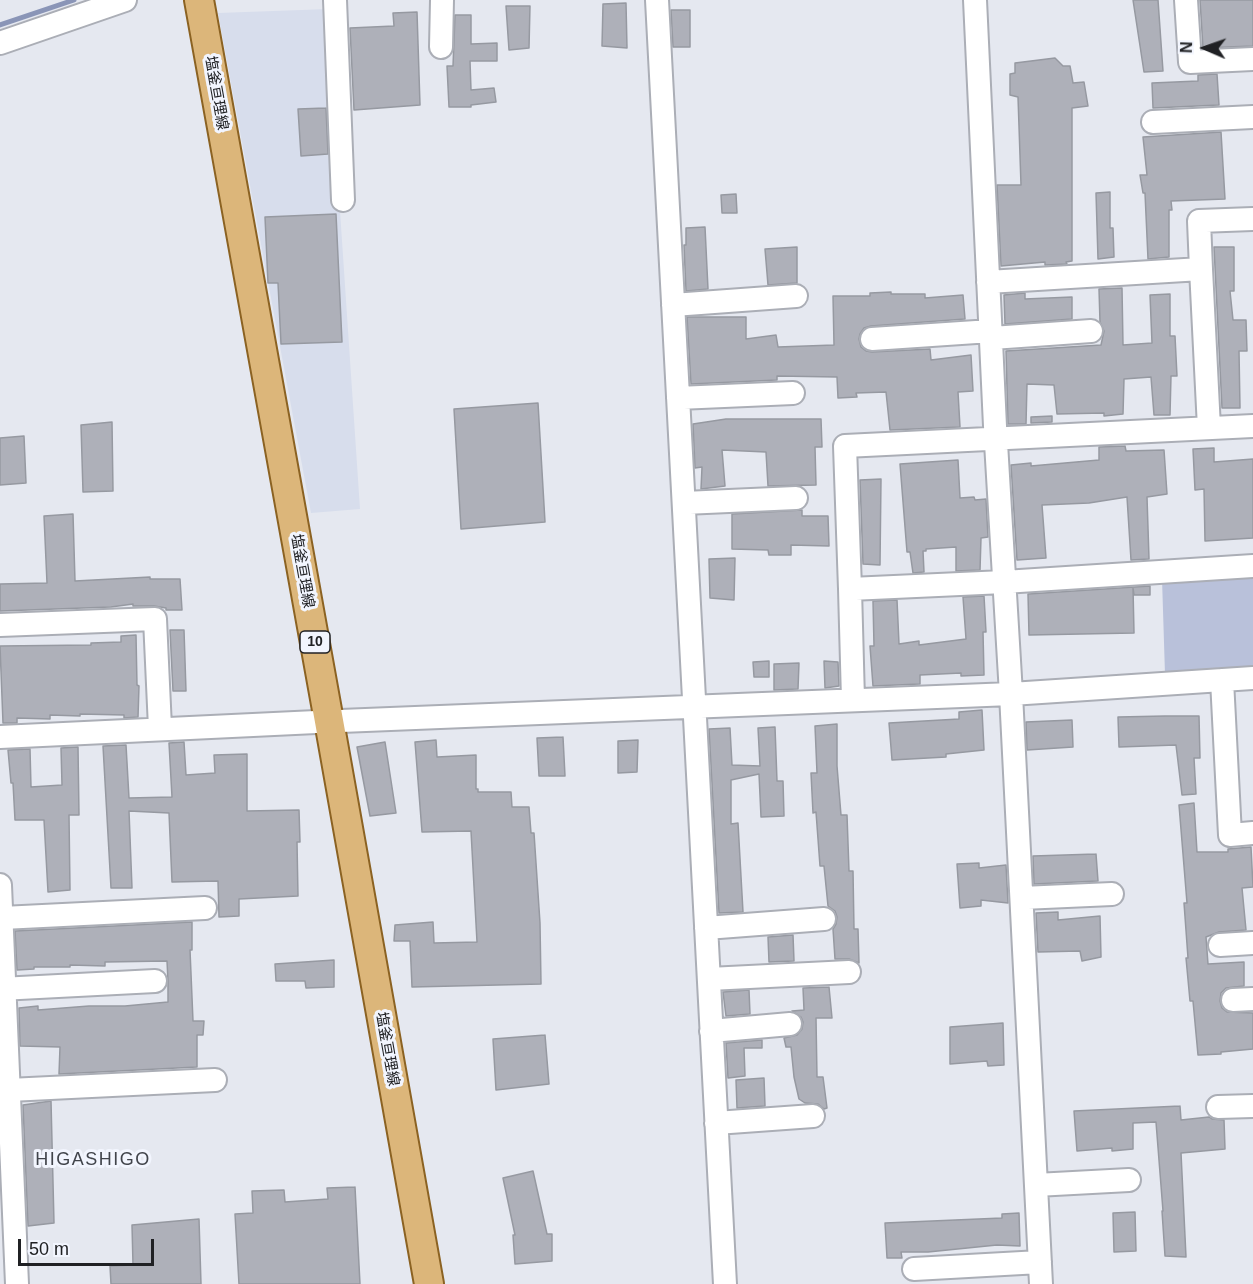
<!DOCTYPE html>
<meta charset="utf-8">
<style>
body{margin:0}
#map{position:relative;width:1253px;height:1284px;overflow:hidden;background:#e5e8f0;font-family:Helvetica,sans-serif}
canvas{display:block}
.north{position:absolute;left:1175px;top:18px;width:60px;height:60px;-webkit-text-stroke:4px #f2f5fe;paint-order:stroke;rotate:272deg;font-size:16px;font-weight:700;line-height:24px;text-align:center;color:#202124}
.north::after{content:'';display:block;margin:auto;width:21px;height:27px;background:#202124;clip-path:polygon(50% 0,100% 100%,50% 72%,0 100%)}
.scale{position:absolute;left:18px;top:1239px;width:136px;height:27px;box-sizing:border-box;border:3px solid #202124;border-top:0;padding-left:8px;font-size:18px;line-height:21px;white-space:nowrap;color:#202124;-webkit-text-stroke:4px #f2f5fe;paint-order:stroke}
</style>
<div id="map">
<canvas width="1253" height="1284"></canvas>
<div class="north">N</div>
<div class="scale">50 m</div>
</div>
<script>
const ctx = document.querySelector('canvas').getContext('2d');
ctx.lineJoin = 'round';
function fillPath(path, color) { ctx.fillStyle = color; ctx.fill(path, 'evenodd'); }
const poly = rows => new Path2D(rows.map(r => 'M' + r).join(''));
function stroke(path, color, width, dash) { ctx.strokeStyle = color; ctx.lineWidth = width; ctx.lineCap = dash ? 'butt' : 'round'; ctx.setLineDash(dash || []); ctx.stroke(path); }
function write(font, color, halo, rows, align = 'center') {
  ctx.font = font + ' Helvetica,"Noto Sans JP",sans-serif'; ctx.lineWidth = 6; ctx.setLineDash([]); ctx.textBaseline = 'middle'; ctx.strokeStyle = halo; ctx.fillStyle = color; for (const [text, x, y, turn = 0] of rows) {
    ctx.save(); ctx.translate(x, y); ctx.rotate((+turn || 0) * Math.PI / 180); ctx.textAlign = isNaN(turn) ? turn : align; if (halo) ctx.strokeText(text, 0, 0); ctx.fillText(text, 0, 0); ctx.restore();
  }
}
fillPath(poly([
 [329,9,340,211,360,509,311,513,218,13]
]), '#d7ddec');
fillPath(poly([
 [1253,575,1253,672,1165,675,1162,579]
]), '#b9c1da');
stroke(poly([
 [0,25,74,0]
]), '#8a95b7', 5);
const building = poly([
 [1133,0,1158,0,1163,71,1144,72,1133,0],
 [1200,0,1253,0,1253,46,1203,48,1200,0],
 [626,3,627,48,602,46,603,4,626,3],
 [506,6,530,6,529,48,509,50,506,6],
 [671,10,690,10,690,47,673,47,671,10],
 [417,12,420,105,354,110,350,28,394,26,393,13,417,12],
 [455,15,471,15,471,44,497,43,497,61,470,61,471,90,494,88,496,102,471,105,471,107,449,107,447,66,453,66,455,15],
 [1055,58,1063,66,1070,66,1073,83,1084,82,1088,106,1072,108,1072,261,1066,262,1067,264,1045,265,1045,262,1001,266,997,185,1021,185,1018,97,1010,95,1010,74,1015,73,1015,63,1055,58],
 [1217,74,1219,105,1153,108,1152,83,1198,81,1198,75,1217,74],
 [326,108,328,154,301,156,298,109,326,108],
 [1221,132,1225,199,1171,201,1172,210,1169,210,1169,257,1148,259,1145,193,1143,193,1140,175,1147,175,1143,137,1221,132],
 [1110,192,1110,228,1113,228,1114,257,1098,259,1096,193,1110,192],
 [736,194,737,213,722,213,721,195,736,194],
 [336,214,342,342,281,344,278,283,268,283,265,217,336,214],
 [705,227,708,289,686,291,684,245,686,245,686,228,705,227],
 [797,247,797,283,768,285,765,249,797,247],
 [1214,247,1234,247,1234,291,1230,291,1233,320,1246,320,1247,351,1239,351,1240,408,1222,408,1214,247],
 [1122,288,1123,345,1152,343,1150,295,1170,294,1170,336,1175,336,1177,376,1171,376,1170,415,1154,415,1151,377,1124,379,1123,414,1104,416,1104,413,1057,414,1054,385,1027,384,1026,424,1008,424,1006,351,1101,345,1104,331,1100,322,1099,289,1122,288],
 [891,292,891,294,925,294,925,298,963,295,965,319,871,326,864,328,860,334,859,339,861,347,866,351,872,352,930,349,931,360,971,355,973,391,958,392,960,427,890,430,886,392,856,393,857,397,838,398,837,377,777,376,777,380,691,384,687,317,746,317,746,339,776,335,778,347,834,345,833,296,870,296,870,293,891,292],
 [1025,293,1025,299,1072,297,1072,319,1005,324,1004,295,1025,293],
 [538,403,545,522,461,529,454,409,538,403],
 [1052,416,1052,422,1031,423,1031,417,1052,416],
 [726,419,821,419,822,447,815,447,816,485,768,486,766,452,722,450,725,486,701,489,702,467,695,468,693,424,726,419],
 [112,422,113,491,83,492,81,425,112,422],
 [24,436,26,483,0,485,0,438,24,436],
 [1125,446,1126,451,1164,450,1167,494,1147,497,1149,559,1131,560,1127,497,1089,503,1042,505,1046,558,1017,560,1011,465,1031,463,1031,466,1099,460,1099,447,1125,446],
 [1214,448,1214,462,1253,459,1253,538,1205,541,1204,489,1195,490,1193,449,1214,448],
 [958,460,960,498,974,497,975,500,986,499,988,537,981,538,980,570,956,571,956,547,926,549,926,551,923,551,924,572,913,573,910,552,907,552,900,464,958,460],
 [881,479,880,565,863,564,860,480,881,479],
 [802,510,802,516,828,516,829,546,791,545,791,555,769,555,768,550,732,549,732,514,802,510],
 [73,514,75,581,150,577,150,579,180,579,182,610,166,610,166,608,154,606,133,606,133,604,111,607,0,611,0,584,47,583,44,516,73,514],
 [735,558,734,600,710,598,709,559,735,558],
 [1150,586,1150,595,1134,595,1133,588,1134,633,1029,635,1028,594,1150,586],
 [984,596,986,632,983,632,984,675,961,676,961,673,920,675,920,684,873,686,870,646,874,646,873,601,897,600,899,644,919,641,919,645,966,639,963,597,984,596],
 [170,630,184,630,186,691,173,691,170,630],
 [136,635,137,685,139,686,138,717,124,718,124,715,80,714,80,716,50,715,50,719,17,718,17,723,3,723,0,646,91,645,91,643,121,642,121,636,136,635],
 [769,661,769,677,754,677,753,662,769,661],
 [824,661,838,662,839,686,825,688,824,661],
 [799,663,798,689,774,690,774,664,799,663],
 [982,710,984,750,946,754,946,757,892,760,889,723,959,719,959,712,982,710],
 [1165,716,1199,716,1200,758,1194,758,1196,794,1182,795,1176,745,1119,747,1118,717,1165,716],
 [1072,720,1073,747,1027,750,1026,722,1072,720],
 [837,724,837,766,841,815,847,815,849,871,853,871,854,929,858,929,859,963,849,959,835,959,833,929,836,924,837,917,835,911,828,906,824,866,820,866,816,812,813,813,811,773,817,773,815,726,837,724],
 [775,727,777,781,783,781,784,816,761,817,759,774,731,780,731,824,738,823,743,912,719,913,709,729,730,728,732,765,760,766,758,728,775,727],
 [563,737,565,776,539,776,537,738,563,737],
 [436,740,437,757,476,755,476,789,478,789,478,792,511,792,512,807,529,807,531,833,534,833,540,923,541,984,412,987,410,941,394,941,395,925,433,922,434,943,477,942,471,831,422,832,415,742,436,740],
 [638,740,637,772,618,773,618,741,638,740],
 [184,742,186,775,215,773,214,755,247,754,247,811,299,810,300,842,297,842,298,896,239,899,239,916,219,917,218,881,172,882,169,813,129,811,132,888,111,888,103,746,126,745,129,798,172,797,169,743,184,742],
 [385,742,396,813,370,816,357,747,385,742],
 [78,747,79,815,69,815,70,890,48,892,44,820,15,820,13,783,11,783,8,750,30,749,31,787,62,785,61,748,78,747],
 [1194,803,1197,852,1228,852,1228,849,1251,847,1253,887,1242,888,1246,930,1219,932,1206,937,1208,964,1244,962,1244,986,1226,988,1221,993,1220,1001,1222,1008,1227,1012,1253,1013,1253,1049,1221,1052,1221,1054,1198,1055,1193,1001,1190,1001,1186,958,1188,958,1184,903,1187,903,1179,805,1194,803],
 [1096,854,1098,881,1034,884,1033,856,1096,854],
 [979,863,979,868,1006,865,1008,903,981,900,981,906,960,908,957,864,979,863],
 [1058,912,1058,920,1100,916,1101,957,1082,961,1080,951,1038,952,1036,913,1058,912],
 [192,922,192,950,190,950,193,1021,204,1021,203,1035,197,1035,197,1067,59,1074,60,1047,20,1046,19,1008,38,1006,38,1010,89,1006,125,1006,168,1002,168,981,167,961,105,962,105,966,70,965,70,967,34,967,34,969,17,970,15,931,192,922],
 [793,935,794,961,769,962,768,937,793,935],
 [334,960,334,987,306,988,305,981,276,981,275,964,334,960],
 [829,987,832,1018,816,1018,817,1077,823,1077,827,1108,824,1109,818,1104,805,1103,799,1099,794,1077,791,1047,786,1047,784,1038,797,1035,802,1029,803,1022,801,1017,792,1011,804,1010,803,988,829,987],
 [749,990,750,1014,726,1016,723,992,749,990],
 [1003,1023,1004,1065,988,1066,987,1061,950,1064,950,1027,1003,1023],
 [545,1035,549,1084,496,1090,493,1039,545,1035],
 [762,1040,762,1048,744,1048,745,1076,728,1078,726,1043,762,1040],
 [764,1078,765,1106,737,1108,736,1080,764,1078],
 [51,1101,54,1223,28,1226,23,1105,51,1101],
 [1180,1106,1181,1120,1209,1117,1212,1119,1224,1120,1225,1149,1181,1153,1186,1257,1165,1256,1162,1211,1163,1211,1156,1122,1133,1123,1133,1149,1112,1151,1112,1148,1077,1151,1074,1111,1180,1106],
 [533,1171,547,1234,552,1234,552,1261,515,1264,513,1235,515,1235,503,1178,533,1171],
 [355,1187,360,1284,239,1284,235,1214,253,1213,252,1191,284,1190,285,1202,328,1199,327,1188,355,1187],
 [1135,1212,1136,1251,1114,1252,1113,1213,1135,1212],
 [1019,1213,1020,1246,997,1245,928,1252,901,1252,902,1258,887,1258,885,1223,1002,1218,1002,1214,1019,1213],
 [199,1219,201,1284,111,1284,110,1266,133,1265,132,1225,199,1219]
]);
fillPath(building, '#aeb0b9');
stroke(building, '#9699a1', 1.5);
const minor = poly([
 [335,0,343,200],
 [657,0,725,1284],
 [975,0,995,426,1011,694,1041,1284],
 [1186,0,1190,62,1253,59],
 [0,43,125,0],
 [441,47,442,0],
 [1153,122,1253,117],
 [1201,269,1199,221,1253,219],
 [988,282,1201,269,1209,428],
 [673,305,796,296],
 [992,338,1091,331],
 [872,339,991,331],
 [678,398,793,393],
 [684,503,796,498],
 [850,589,845,446,1253,426],
 [0,625,155,619,160,728],
 [1222,680,1230,835,1253,833],
 [853,700,850,589,1004,582,1253,566],
 [0,737,316,722,1011,694,1253,678],
 [0,885,17,1284],
 [1022,898,1112,894],
 [2,918,205,908],
 [706,928,824,919],
 [1220,945,1253,943],
 [709,979,849,972],
 [0,989,155,981],
 [1233,1000,1253,999],
 [711,1031,790,1024],
 [9,1090,215,1080],
 [1218,1107,1253,1106],
 [716,1123,813,1116],
 [1036,1185,1129,1180],
 [914,1269,1040,1262]
]);
const major = poly([
 [199,0,329,721,429,1284]
]);
stroke(minor, '#abaeb6', 26);
stroke(major, '#8b6222', 32);
stroke(minor, '#fff', 22);
stroke(major, '#dcb67a', 28);
for (const [x, y, w] of [
 [315,642,30]
]) { const box = new Path2D(); box.roundRect(x - w / 2, y - 11, w, 22, 4.5); ctx.fillStyle = '#f2f5fe'; ctx.fill(box); stroke(box, '#202124', 1.5); }
write('bold 14px', '#202124', null, [
 ["10",315,642]
]);
write('15px', '#202124', '#f2f5fe', [
 ["塩釜亘理線",216,93,80],
 ["塩釜亘理線",302,571,80],
 ["塩釜亘理線",387,1049,80]
]);
ctx.letterSpacing = '1.5px';
write('18px', '#41444b', '#f2f5fe', [
 ["HIGASHIGO",93,1160]
]);
ctx.letterSpacing = '0px';
</script>
